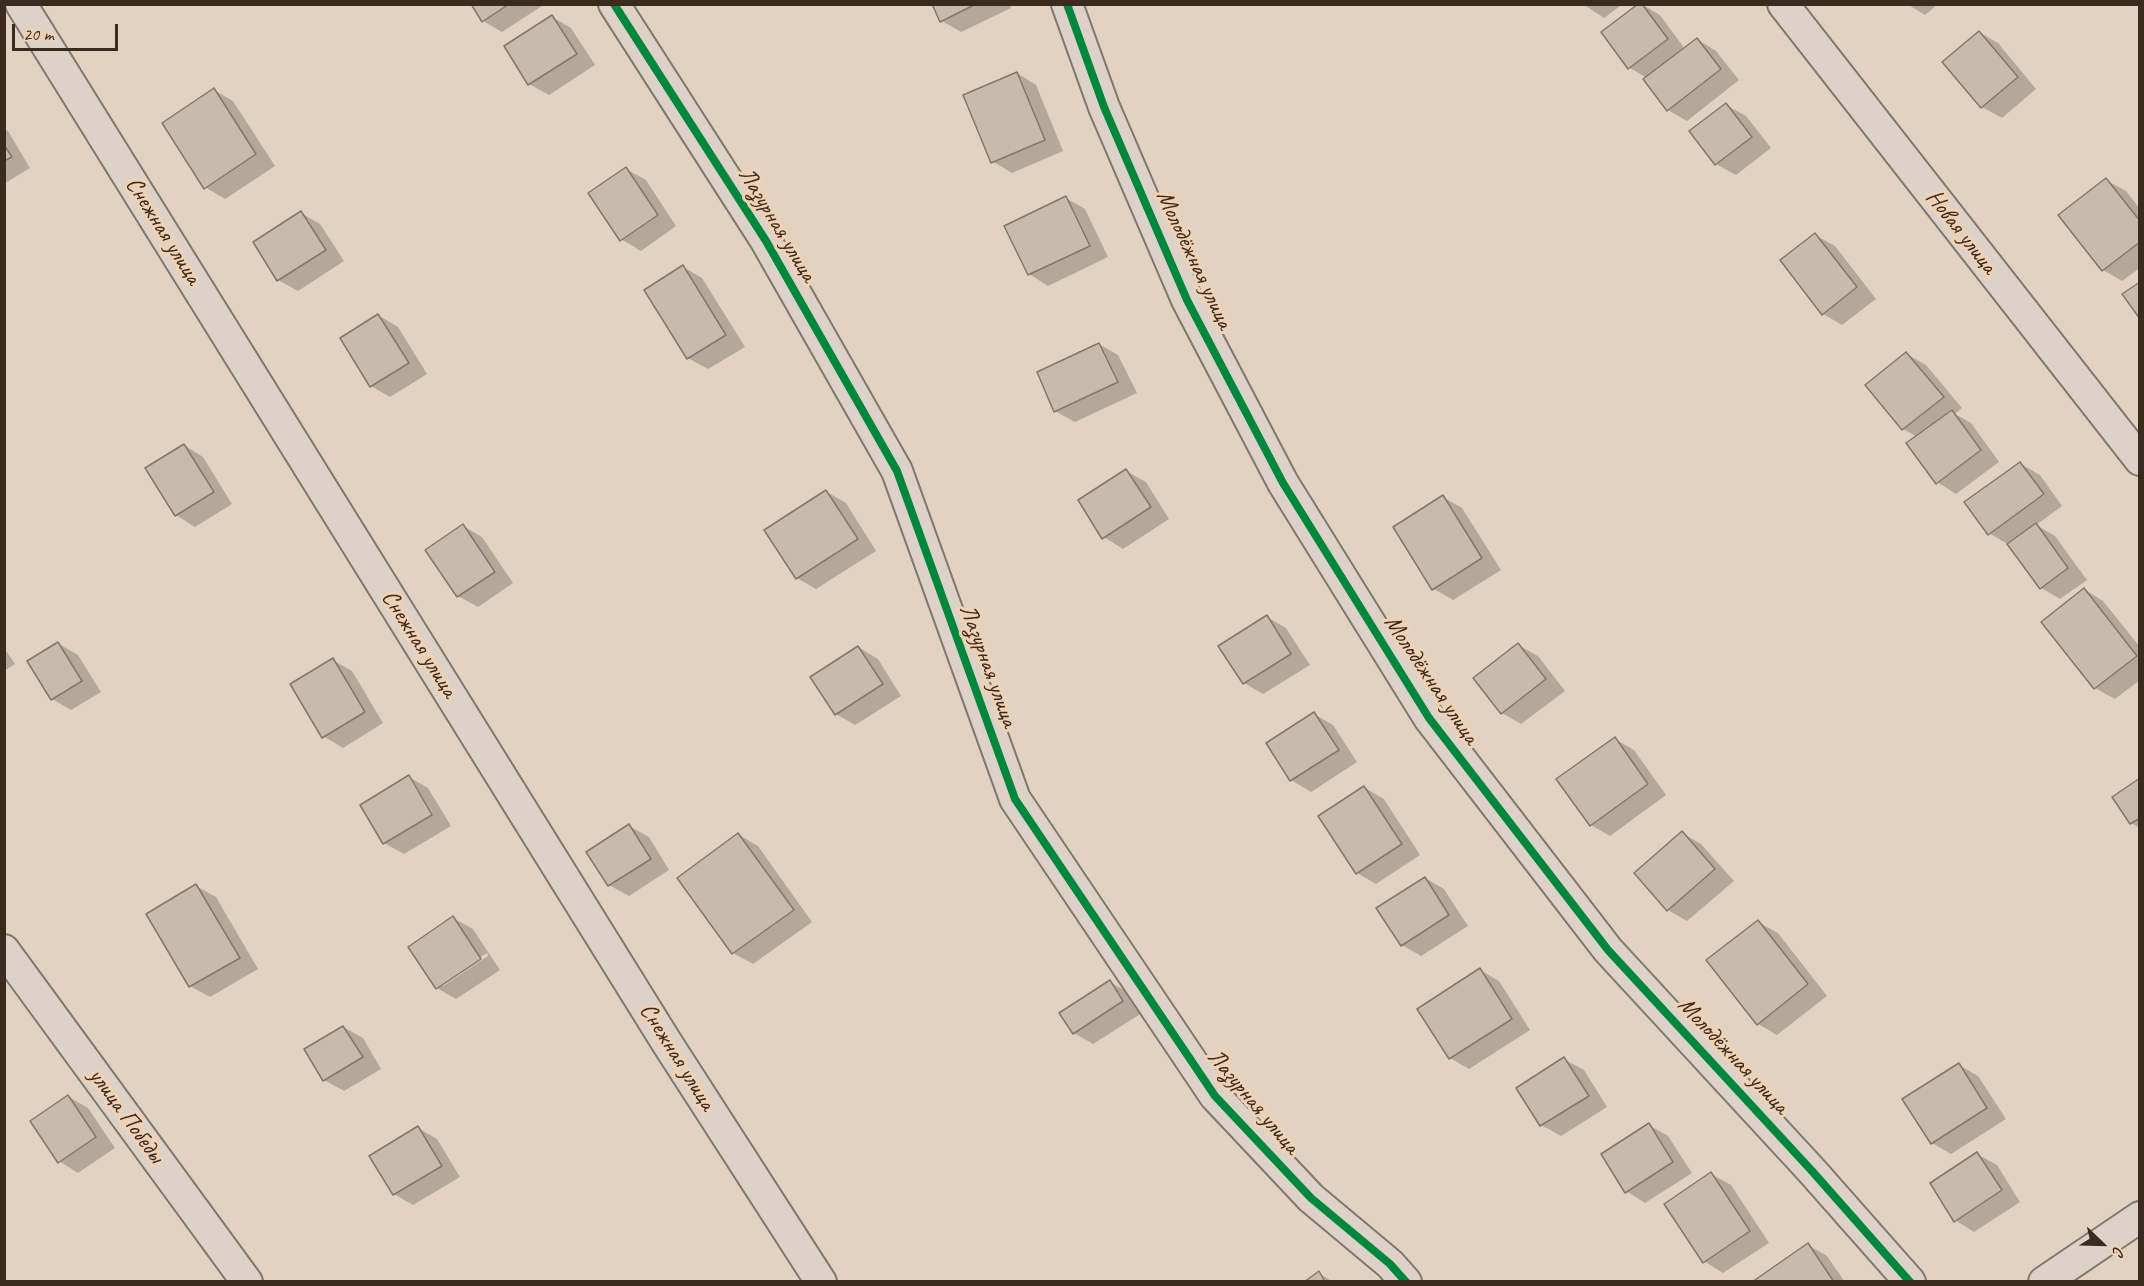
<!DOCTYPE html>
<meta charset="utf-8">
<style>
body{margin:0}
#map{position:relative;width:2144px;height:1286px;overflow:hidden;background:#e2d2c2;font-family:Caveat,sans-serif}
canvas{display:block}
.frame{position:absolute;inset:0;border:6px solid #3b2a1e;pointer-events:none}
.north{position:absolute;left:2072px;top:1214px;width:60px;height:60px;-webkit-text-stroke:4px #efd2b5;paint-order:stroke;rotate:113deg;font-size:16px;font-weight:700;line-height:24px;text-align:center;color:#3b2a1e}
.north::after{content:'';display:block;margin:auto;width:21px;height:27px;background:#3b2a1e;clip-path:polygon(50% 0,100% 100%,50% 72%,0 100%)}
.scale{position:absolute;left:12px;top:24px;width:106px;height:27px;box-sizing:border-box;border:3px solid #3b2a1e;border-top:0;padding-left:8px;font-size:18px;line-height:21px;white-space:nowrap;color:#3b2a1e;-webkit-text-stroke:4px #efd2b5;paint-order:stroke}
</style>
<div id="map">
<canvas width="2144" height="1286"></canvas>
<div class="frame"></div>
<div class="north">С</div>
<div class="scale">20 m</div>
</div>
<script>
const ctx = document.querySelector('canvas').getContext('2d');
ctx.lineJoin = 'round';
function fillPath(path, color) { ctx.fillStyle = color; ctx.fill(path, 'evenodd'); }
const poly = rows => new Path2D(rows.map(r => 'M' + r).join(''));
function stroke(path, color, width, dash) { ctx.strokeStyle = color; ctx.lineWidth = width; ctx.lineCap = dash ? 'butt' : 'round'; ctx.setLineDash(dash || []); ctx.stroke(path); }
function write(font, color, halo, rows, align = 'center') {
  ctx.font = font + ' Caveat,sans-serif'; ctx.lineWidth = 6; ctx.setLineDash([]); ctx.textBaseline = 'middle'; ctx.strokeStyle = halo; ctx.fillStyle = color; for (const [text, x, y, turn = 0] of rows) {
    ctx.save(); ctx.translate(x, y); ctx.rotate((+turn || 0) * Math.PI / 180); ctx.textAlign = isNaN(turn) ? turn : align; if (halo) ctx.strokeText(text, 0, 0); ctx.fillText(text, 0, 0); ctx.restore();
  }
}
fillPath(poly([
 [473,4,545,4,502,32,483,21],
 [934,4,1009,4,1011,8,961,32,942,21],
 [1583,4,1623,4,1604,18],
 [1641,4,1660,15,1685,49,1697,39,1716,51,1739,80,1687,121,1668,110,1647,78,1630,68,1603,32],
 [1907,4,1938,4,1925,15],
 [552,17,571,28,595,65,549,95,529,84],
 [1979,32,1998,43,2036,89,2002,118,1982,107,1945,62],
 [1017,73,1036,85,1063,151,1012,173,992,161],
 [214,90,233,101,275,166,225,199,205,187],
 [1726,105,1746,116,1771,148,1736,175,1716,164],
 [4,129,8,131,30,168,4,184],
 [626,169,646,180,676,226,641,251,621,239],
 [2106,180,2126,191,2140,209,2140,268,2122,281,2103,270,2061,216],
 [1066,198,1085,209,1108,257,1048,286,1029,274],
 [301,213,320,224,344,261,298,291,278,280],
 [1815,235,1835,246,1876,299,1842,325,1823,314],
 [683,267,702,278,745,347,708,369,688,358],
 [378,315,398,327,427,374,390,397,371,386],
 [1099,344,1118,355,1137,393,1075,422,1055,411],
 [1907,354,1926,365,1962,408,1955,414,1971,423,1999,462,1956,494,1937,482,1917,437,1903,429,1867,386],
 [184,445,203,457,232,504,195,527,176,515],
 [2021,464,2040,475,2062,506,2036,525,2055,536,2087,580,2060,599,2041,588,2009,545,1989,533],
 [1126,471,1146,482,1169,519,1123,549,1104,537],
 [827,492,846,503,876,551,816,589,797,578],
 [1443,497,1462,508,1501,570,1453,600,1434,589],
 [463,526,482,537,513,583,478,607,458,596,427,550],
 [2084,589,2103,601,2140,647,2140,680,2115,699,2095,688,2043,622],
 [1267,617,1286,628,1310,665,1263,694,1244,683],
 [59,644,78,655,101,692,71,710,52,699],
 [1518,645,1538,656,1565,691,1521,724,1502,713],
 [858,647,878,659,901,696,855,725,836,714],
 [4,648,15,664,4,671],
 [333,660,352,671,383,723,343,748,323,736],
 [1314,714,1333,725,1357,762,1311,792,1291,780,1268,743],
 [1615,739,1634,750,1666,795,1610,836,1591,825],
 [409,777,428,788,451,826,404,854,384,843],
 [2140,780,2140,828,2131,823],
 [1365,788,1384,799,1420,855,1376,884,1357,873],
 [629,826,649,837,669,870,629,896,609,885],
 [1682,833,1701,844,1734,881,1687,921,1668,910],
 [739,835,758,846,812,922,753,964,733,953,679,878],
 [1425,878,1444,889,1468,926,1421,956,1402,945],
 [196,886,216,897,258,969,210,997,190,986,148,915],
 [453,918,473,929,500,970,456,999,437,988],
 [487,953,488,956,443,986,443,982],
 [1758,922,1778,933,1827,996,1777,1035,1758,1024],
 [1480,970,1499,981,1530,1030,1469,1069,1450,1058],
 [1110,982,1129,993,1142,1013,1093,1044,1074,1033],
 [343,1027,363,1038,381,1069,344,1091,324,1080],
 [1564,1059,1584,1070,1607,1107,1561,1136,1541,1125,1518,1088],
 [1959,1065,1978,1076,2006,1119,1951,1154,1932,1143],
 [69,1097,88,1108,115,1148,78,1173,59,1161],
 [1649,1125,1668,1136,1692,1173,1645,1203,1626,1191],
 [418,1128,437,1139,460,1177,413,1205,394,1194],
 [1977,1154,1997,1165,2020,1202,1974,1232,1955,1220],
 [1711,1174,1731,1185,1769,1243,1723,1273,1704,1261],
 [1808,1245,1827,1256,1845,1282,1755,1282],
 [1319,1273,1333,1282,1306,1282]
]), '#0003');
const building = poly([
 [471,4,509,4,482,22,471,4],
 [932,4,976,4,940,22,932,4],
 [1638,4,1642,4,1668,39,1628,69,1601,32,1638,4],
 [552,15,577,54,528,85,504,46,552,15],
 [1979,31,2018,77,1981,108,1942,62,1979,31],
 [1697,38,1721,69,1667,111,1643,79,1697,38],
 [1017,72,1045,140,991,163,963,95,1017,72],
 [214,88,256,154,204,189,162,123,214,88],
 [1726,103,1752,137,1715,165,1689,131,1726,103],
 [4,145,12,157,4,161,4,145],
 [626,167,658,215,620,241,588,193,626,167],
 [2106,178,2140,221,2140,242,2102,271,2058,215,2106,178],
 [1066,196,1090,246,1028,275,1004,226,1066,196],
 [301,211,326,250,277,281,253,242,301,211],
 [1815,233,1857,287,1822,315,1780,260,1815,233],
 [683,265,726,335,687,359,644,290,683,265],
 [2140,282,2140,319,2122,294,2140,282],
 [378,314,409,363,370,387,340,338,378,314],
 [1099,343,1118,382,1054,412,1037,372,1099,343],
 [1906,352,1944,397,1902,430,1865,385,1906,352],
 [1952,410,1981,450,1936,484,1906,443,1952,410],
 [184,444,214,492,175,516,145,468,184,444],
 [2020,462,2044,494,1988,535,1964,502,2020,462],
 [1126,469,1151,507,1102,539,1078,500,1126,469],
 [826,490,858,539,796,579,764,530,826,490],
 [1443,495,1482,558,1432,590,1393,527,1443,495],
 [2036,523,2068,568,2040,589,2007,544,2036,523],
 [463,524,495,572,457,597,425,550,463,524],
 [2084,588,2137,656,2094,689,2041,622,2084,588],
 [1267,615,1291,654,1243,684,1218,646,1267,615],
 [58,642,82,681,51,700,27,661,58,642],
 [1518,643,1546,679,1501,714,1473,678,1518,643],
 [858,646,883,684,835,715,810,677,858,646],
 [333,658,365,712,322,738,290,684,333,658],
 [1314,712,1339,750,1290,781,1266,743,1314,712],
 [1615,737,1648,784,1590,826,1556,779,1615,737],
 [409,775,432,815,383,844,360,805,409,775],
 [2140,778,2140,818,2130,824,2112,797,2140,778],
 [1364,786,1402,844,1356,874,1318,816,1364,786],
 [629,824,651,859,608,886,586,852,629,824],
 [1682,831,1715,869,1667,911,1634,873,1682,831],
 [738,833,794,910,732,954,677,878,738,833],
 [1425,877,1449,915,1401,946,1376,908,1425,877],
 [196,884,240,958,189,987,146,914,196,884],
 [453,916,481,959,436,989,408,947,453,916],
 [1758,920,1808,984,1757,1025,1706,960,1758,920],
 [1480,968,1512,1019,1449,1059,1417,1009,1480,968],
 [1110,980,1123,1001,1073,1034,1059,1013,1110,980],
 [343,1026,363,1057,323,1081,304,1049,343,1026],
 [1564,1057,1589,1096,1540,1126,1516,1088,1564,1057],
 [1959,1063,1987,1108,1931,1144,1902,1099,1959,1063],
 [68,1095,96,1137,58,1163,30,1121,68,1095],
 [1649,1123,1673,1162,1625,1193,1601,1154,1649,1123],
 [418,1126,442,1166,393,1195,369,1156,418,1126],
 [1977,1152,2002,1190,1954,1222,1930,1183,1977,1152],
 [1711,1172,1750,1231,1703,1263,1664,1204,1711,1172],
 [1808,1243,1834,1282,1752,1282,1808,1243],
 [1319,1271,1325,1282,1304,1282,1319,1271]
]);
fillPath(building, '#c9bbac');
stroke(building, '#81776d', 1.5);
const minor = poly([
 [21,4,667,1043,821,1282],
 [614,4,766,241,897,471,1015,799,1215,1096,1311,1198,1390,1264,1406,1282],
 [1067,4,1104,107,1187,300,1283,483,1429,718,1608,950,1812,1171,1910,1282],
 [1783,4,2140,460],
 [4,950,247,1282],
 [2044,1282,2140,1217]
]);
stroke(minor, '#81776d', 34);
stroke(minor, '#ddd2c7', 30);
stroke(poly([
 [614,4,766,241,897,471,1015,799,1215,1096,1311,1198,1390,1264,1406,1282],
 [1067,4,1104,107,1187,300,1283,483,1429,718,1608,950,1812,1171,1910,1282]
]), '#00873e', 8);
write('24px', '#3b2a1e', '#efd2b5', [
 ["Лазурная улица",777,225,59],
 ["Снежная улица",163,231,58],
 ["Новая улица",1961,232,52],
 ["Молодёжная улица",1194,260,65],
 ["Снежная улица",419,644,58],
 ["Лазурная улица",988,666,70],
 ["Молодёжная улица",1431,680,56],
 ["Молодёжная улица",1733,1056,47],
 ["Снежная улица",677,1057,58],
 ["Лазурная улица",1253,1102,50],
 ["улица Победы",126,1116,54]
]);
</script>
